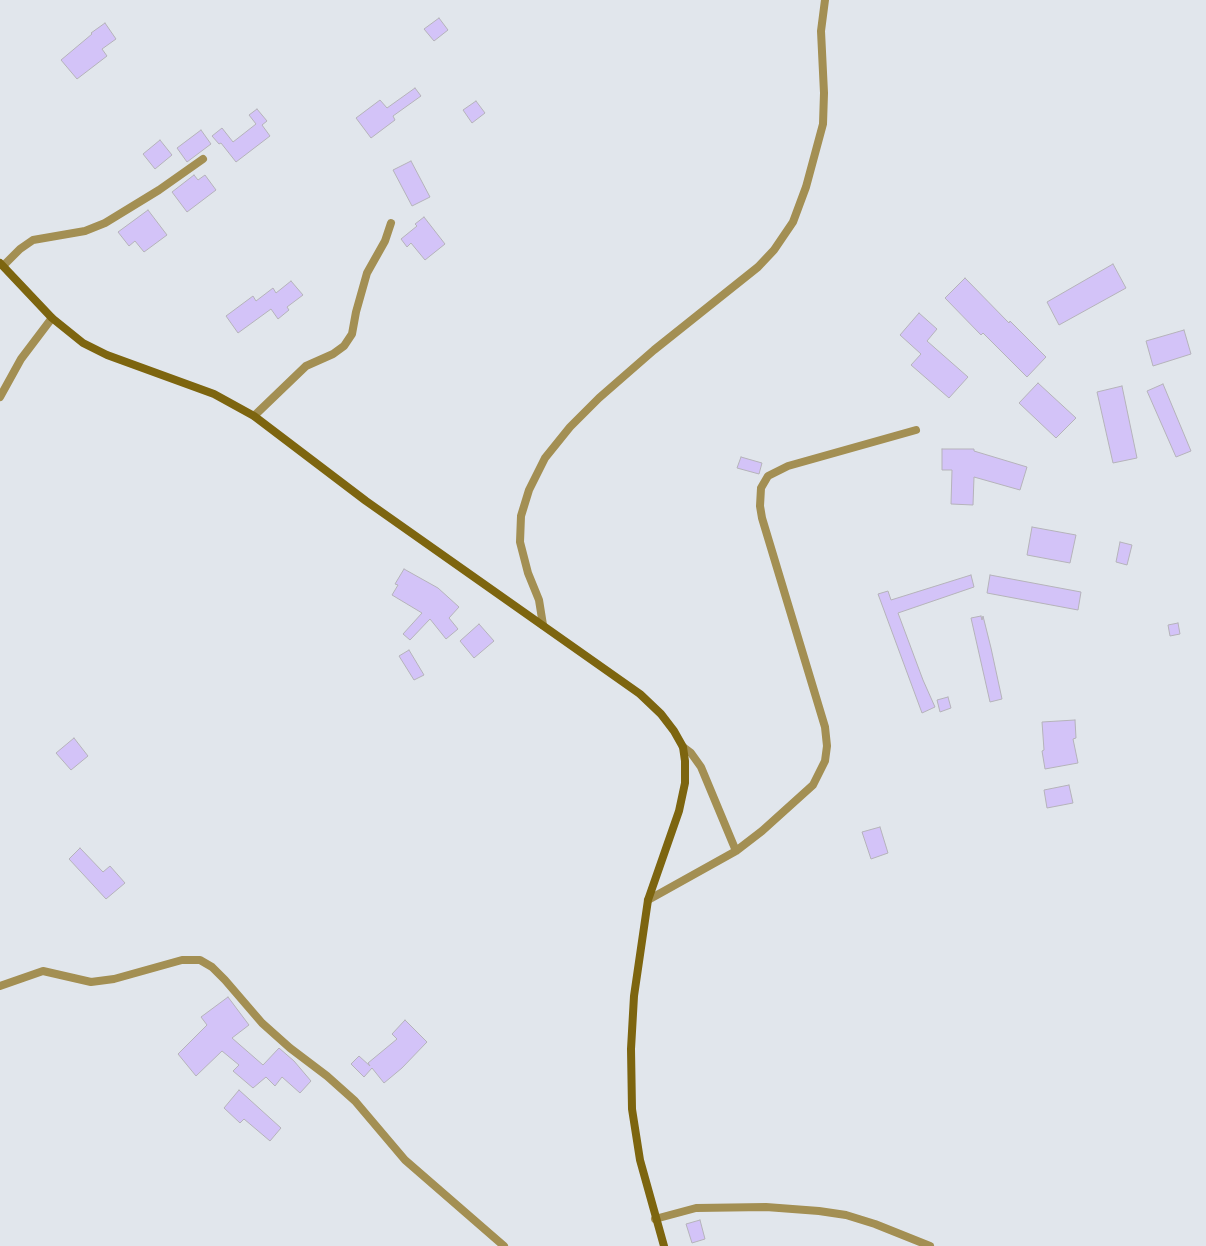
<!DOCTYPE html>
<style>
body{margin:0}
canvas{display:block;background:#e1e6ec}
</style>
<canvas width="1206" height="1246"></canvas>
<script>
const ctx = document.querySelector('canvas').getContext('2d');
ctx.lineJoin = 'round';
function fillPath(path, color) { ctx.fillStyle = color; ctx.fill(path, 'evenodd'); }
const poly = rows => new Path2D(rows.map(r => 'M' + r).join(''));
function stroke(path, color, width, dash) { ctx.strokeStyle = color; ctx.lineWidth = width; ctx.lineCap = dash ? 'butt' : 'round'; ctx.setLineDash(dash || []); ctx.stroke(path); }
const building = poly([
 [439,18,448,30,434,41,424,29,439,18],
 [105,23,116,39,102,49,107,56,77,79,61,60,92,34,91,33,105,23],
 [415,88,421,96,393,116,395,120,371,138,356,118,380,100,387,108,415,88],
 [476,101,485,113,472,123,463,110,476,101],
 [257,109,267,121,262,125,270,136,236,162,221,143,219,144,212,136,222,128,233,142,256,124,249,115,257,109],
 [201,130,211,144,187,162,177,148,201,130],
 [160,140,172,155,155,169,143,154,160,140],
 [411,161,430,197,412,206,393,170,411,161],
 [194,175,198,180,205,175,216,190,187,212,172,192,194,175],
 [148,210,167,235,144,252,135,241,129,246,118,232,148,210],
 [424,217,445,244,425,260,411,243,407,247,401,239,417,226,415,224,424,217],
 [1113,264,1126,288,1059,325,1047,302,1113,264],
 [965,278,1009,323,1010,321,1046,357,1027,377,983,333,981,335,945,298,965,278],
 [291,281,303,295,287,307,289,310,278,319,271,309,238,333,226,316,253,296,256,301,273,288,276,293,291,281],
 [919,313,937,329,927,341,968,377,949,398,911,365,921,354,900,335,919,313],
 [1184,330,1191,354,1153,366,1146,341,1184,330],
 [1038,383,1076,418,1056,438,1019,403,1038,383],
 [1163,384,1191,451,1176,457,1147,391,1163,384],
 [1122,386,1137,458,1113,463,1097,392,1122,386],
 [942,449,974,449,974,451,1027,467,1020,490,974,477,973,505,951,504,952,470,942,470,942,449],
 [741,457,762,463,759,474,737,468,741,457],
 [1032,527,1076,535,1070,563,1027,555,1032,527],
 [1120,542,1132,545,1127,565,1116,562,1120,542],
 [404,569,438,588,459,607,449,618,458,629,446,639,430,619,410,640,403,634,422,613,392,595,398,585,395,584,404,569],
 [971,575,974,587,898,613,923,680,935,707,922,713,878,594,888,591,891,600,971,575],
 [990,575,1081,592,1078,610,987,593,990,575],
 [981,616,982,620,983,616,991,648,1002,699,990,702,971,618,981,616],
 [1178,623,1180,634,1170,636,1168,625,1178,623],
 [479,624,494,641,474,658,460,641,479,624],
 [409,650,424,675,414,680,399,656,409,650],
 [948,697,951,708,940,712,937,700,948,697],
 [1075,720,1076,738,1073,739,1078,763,1045,769,1042,751,1044,750,1042,722,1075,720],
 [74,738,88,756,71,770,56,753,74,738],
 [1069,785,1073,803,1047,808,1044,790,1069,785],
 [880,827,888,853,871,859,862,832,880,827],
 [80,848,103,872,110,866,125,883,106,899,69,859,80,848],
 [228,997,249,1025,232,1038,263,1065,279,1048,294,1061,311,1081,300,1093,282,1077,275,1086,266,1077,253,1088,233,1071,239,1065,222,1051,196,1076,178,1054,207,1025,201,1017,228,997],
 [405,1020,427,1042,402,1068,384,1083,372,1068,364,1077,351,1064,359,1056,370,1066,368,1063,397,1039,392,1034,405,1020],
 [239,1090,281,1128,270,1141,244,1119,240,1123,224,1108,239,1090],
 [700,1220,705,1239,692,1243,686,1224,700,1220]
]);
fillPath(building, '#d3c3f8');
stroke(building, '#b5b3ba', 1);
stroke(poly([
 [3,266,20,249,33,240,85,231,105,223,159,190,203,159],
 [0,397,21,359,52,318],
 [254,416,306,366,333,354,344,346,352,334,356,312,367,273,385,241,391,223],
 [543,625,539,600,528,573,520,542,521,516,529,490,545,458,570,427,599,398,654,350,758,267,774,250,793,222,806,187,823,124,824,93,821,31,825,0],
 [683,747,691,753,701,767,736,851],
 [648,900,736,851,762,831,813,785,825,761,827,746,825,727,762,518,760,506,761,488,768,476,788,466,916,430],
 [0,986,43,971,91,982,114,979,182,960,200,960,212,967,225,980,262,1023,290,1048,327,1076,355,1101,405,1160,504,1246],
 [655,1219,696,1208,766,1207,819,1211,846,1215,875,1224,930,1246]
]), '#a38f53', 8);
stroke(poly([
 [0,263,52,318,83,343,107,355,214,394,254,416,366,501,640,694,661,714,674,731,683,747,685,761,685,783,679,811,648,900,634,996,631,1049,632,1109,640,1160,664,1246]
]), '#7d650f', 8);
</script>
